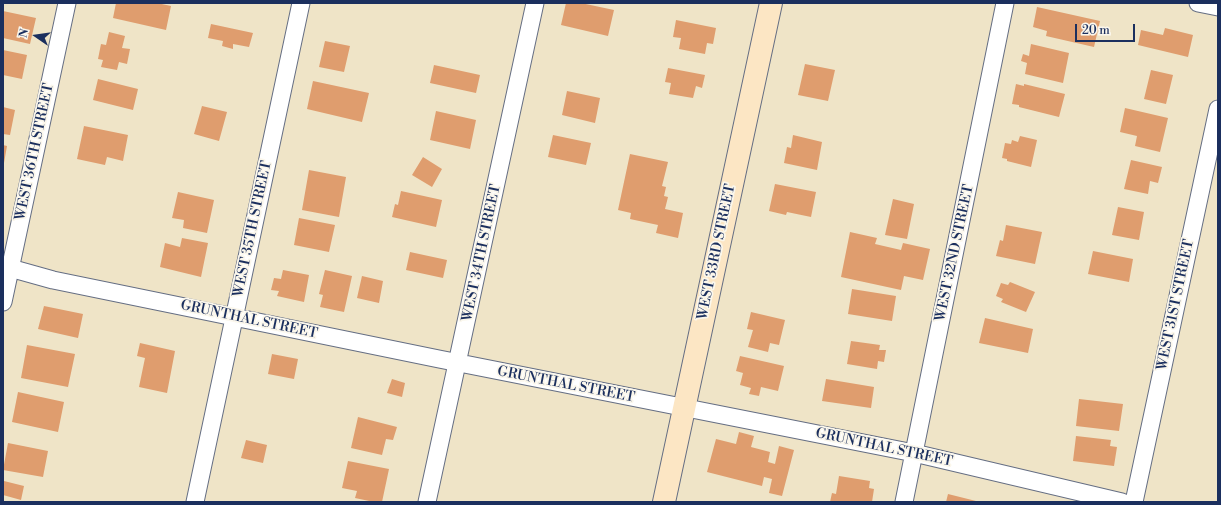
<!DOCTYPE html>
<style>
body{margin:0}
#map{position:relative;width:1221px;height:505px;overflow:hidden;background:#efe4c7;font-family:"Libre Bodoni",serif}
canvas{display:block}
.frame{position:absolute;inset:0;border:4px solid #1b2f5e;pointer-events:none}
.north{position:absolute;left:16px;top:16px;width:40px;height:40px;-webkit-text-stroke:3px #fbf7ec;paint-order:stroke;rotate:283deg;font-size:11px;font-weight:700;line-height:16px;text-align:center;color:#1b2f5e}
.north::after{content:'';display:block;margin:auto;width:14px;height:18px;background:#1b2f5e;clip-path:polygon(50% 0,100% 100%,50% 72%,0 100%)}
.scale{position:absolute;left:1075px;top:24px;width:60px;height:18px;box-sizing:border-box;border:2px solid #1b2f5e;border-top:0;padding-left:5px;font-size:12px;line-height:14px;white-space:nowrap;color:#1b2f5e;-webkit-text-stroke:3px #fbf7ec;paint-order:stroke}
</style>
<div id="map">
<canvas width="1221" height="505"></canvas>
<div class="frame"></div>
<div class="north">N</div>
<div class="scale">20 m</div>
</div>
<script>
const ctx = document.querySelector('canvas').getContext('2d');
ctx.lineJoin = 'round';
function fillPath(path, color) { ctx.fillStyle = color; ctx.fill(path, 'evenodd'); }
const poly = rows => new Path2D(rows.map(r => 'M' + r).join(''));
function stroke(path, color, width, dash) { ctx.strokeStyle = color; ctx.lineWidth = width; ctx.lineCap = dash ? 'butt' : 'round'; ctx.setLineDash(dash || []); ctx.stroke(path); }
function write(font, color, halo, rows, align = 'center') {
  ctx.font = font + ' "Libre Bodoni",serif'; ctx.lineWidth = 3.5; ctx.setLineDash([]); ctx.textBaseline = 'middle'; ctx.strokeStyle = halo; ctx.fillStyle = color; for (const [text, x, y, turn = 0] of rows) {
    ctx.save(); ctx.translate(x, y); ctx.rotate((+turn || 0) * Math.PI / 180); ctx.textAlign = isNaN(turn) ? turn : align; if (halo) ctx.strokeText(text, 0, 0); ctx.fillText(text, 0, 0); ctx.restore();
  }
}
fillPath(poly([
 [116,3,157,3,171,6,166,30,113,18],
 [566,3,581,3,614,10,608,36,561,25],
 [1037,7,1100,21,1094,47,1046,36,1047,31,1033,27],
 [3,11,36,18,30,44,3,38],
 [676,20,716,28,713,44,707,43,705,54,679,49,681,38,673,37],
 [211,24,253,33,249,47,233,44,233,49,222,46,223,41,208,38],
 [1165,28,1193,35,1188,57,1138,45,1141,30,1163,35],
 [109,32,125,36,122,48,130,49,127,64,119,62,117,70,101,67,103,60,98,59,101,44,106,45],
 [325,41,350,46,344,72,319,67],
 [1031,44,1069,53,1063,83,1025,74,1027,63,1021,61,1023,54,1029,56],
 [3,50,27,55,22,79,3,75],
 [805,64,835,70,828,101,798,95],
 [434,65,480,75,476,93,430,83],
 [668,68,705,75,702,88,696,86,693,98,669,94,671,83,665,82],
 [1151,70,1173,75,1166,104,1144,99],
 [98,79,138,89,133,110,93,100],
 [313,81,369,93,362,122,307,109],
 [1016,84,1024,86,1024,84,1065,94,1059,117,1019,107,1019,105,1012,104],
 [567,91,600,98,595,123,562,115],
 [202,106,227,112,219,141,194,134],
 [3,107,15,110,10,135,3,134],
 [1125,108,1168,118,1160,152,1135,146,1137,136,1120,132],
 [436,111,476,120,470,149,430,140],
 [84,126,128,135,123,161,107,157,105,165,77,159],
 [553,135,591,143,586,165,548,157],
 [793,135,822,142,817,170,784,163,787,147,791,148],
 [1020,136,1037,140,1031,167,1007,161,1007,159,1002,158,1005,143,1011,144,1012,140,1018,142],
 [3,145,7,146,4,163,3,163],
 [630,154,668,162,662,186,666,187,664,196,668,197,665,209,683,213,678,238,656,233,658,225,630,219,631,213,618,210],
 [423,157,442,169,432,187,412,175],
 [1131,160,1162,167,1158,183,1150,181,1148,194,1124,189],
 [309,170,346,177,339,217,302,210],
 [775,184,816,192,811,217,787,212,786,215,769,211],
 [401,191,442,200,436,227,392,217,395,204,398,205],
 [178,192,214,200,207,233,183,228,184,220,172,218],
 [893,199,914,204,907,239,885,235],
 [1118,207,1144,212,1139,240,1112,235],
 [299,218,335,225,329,252,294,245],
 [1006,225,1042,232,1035,264,996,256,1000,240,1003,241],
 [850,232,877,238,875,244,901,250,903,243,930,249,923,280,904,276,901,290,841,277],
 [182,238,208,243,201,277,160,267,165,243,180,247],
 [1093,251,1133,259,1129,282,1088,274],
 [410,252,447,260,443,278,406,270],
 [283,270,309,275,304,302,277,296,279,291,271,290,274,278,281,279],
 [325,270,352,276,344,312,320,307,323,295,319,294],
 [362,276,383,281,379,303,357,298],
 [1010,282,1035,292,1026,312,1001,302,1003,299,996,296,1001,283,1008,285],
 [852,289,896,296,892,321,848,314],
 [44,306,83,314,78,338,38,329],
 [751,312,785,320,779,345,770,343,768,352,748,347,753,330,747,329],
 [985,318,1033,329,1028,353,979,343],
 [851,341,880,345,879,350,886,350,884,362,878,361,877,369,847,364],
 [140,343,175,351,167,393,139,387,145,358,137,356],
 [27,345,75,354,68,387,21,378],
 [272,354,298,359,294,379,268,374],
 [740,356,784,366,778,391,761,387,759,396,749,394,751,388,740,385,743,373,736,371],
 [392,379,405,383,402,397,387,393],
 [826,379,874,387,871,408,822,401],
 [18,392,64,402,58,432,12,422],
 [1079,399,1123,404,1119,431,1076,426],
 [358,417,397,427,393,440,386,439,382,455,351,448],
 [739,432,754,436,751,447,770,452,768,462,775,464,779,446,794,450,782,496,769,493,772,479,764,477,762,486,707,472,716,439,736,444],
 [1076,436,1111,440,1110,446,1117,447,1114,466,1073,461],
 [246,440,267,445,263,463,241,458],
 [8,443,48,451,43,477,3,470],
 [348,461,389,469,382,502,374,502,355,498,357,491,342,488],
 [839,476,870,481,869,488,874,489,872,502,830,502,832,493,836,494],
 [4,481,24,486,21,500,3,495],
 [948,494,976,501,976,502,946,502]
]), '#df9d6e');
const street = poly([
 [1198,3,1218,7],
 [10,268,53,280,439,359,914,453,1122,502],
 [3,302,67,3],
 [195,502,301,3],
 [427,502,535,3],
 [904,502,1005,3],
 [1134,502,1218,109]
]);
const secondary = poly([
 [664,502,771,3]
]);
stroke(street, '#656e83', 19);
stroke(secondary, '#656e83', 24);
stroke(street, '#fff', 17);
stroke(secondary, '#fce6c4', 22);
write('14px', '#1b2f5e', '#fbf7ec', [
 ["WEST 36TH STREET",35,152,-78],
 ["WEST 35TH STREET",253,229,-78],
 ["WEST 33RD STREET",717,252,-78],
 ["WEST 34TH STREET",482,253,-78],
 ["WEST 32ND STREET",955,253,-78],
 ["WEST 31ST STREET",1176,305,-78],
 ["GRUNTHAL STREET",249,320,12],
 ["GRUNTHAL STREET",566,385,11],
 ["GRUNTHAL STREET",884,448,12]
]);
</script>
